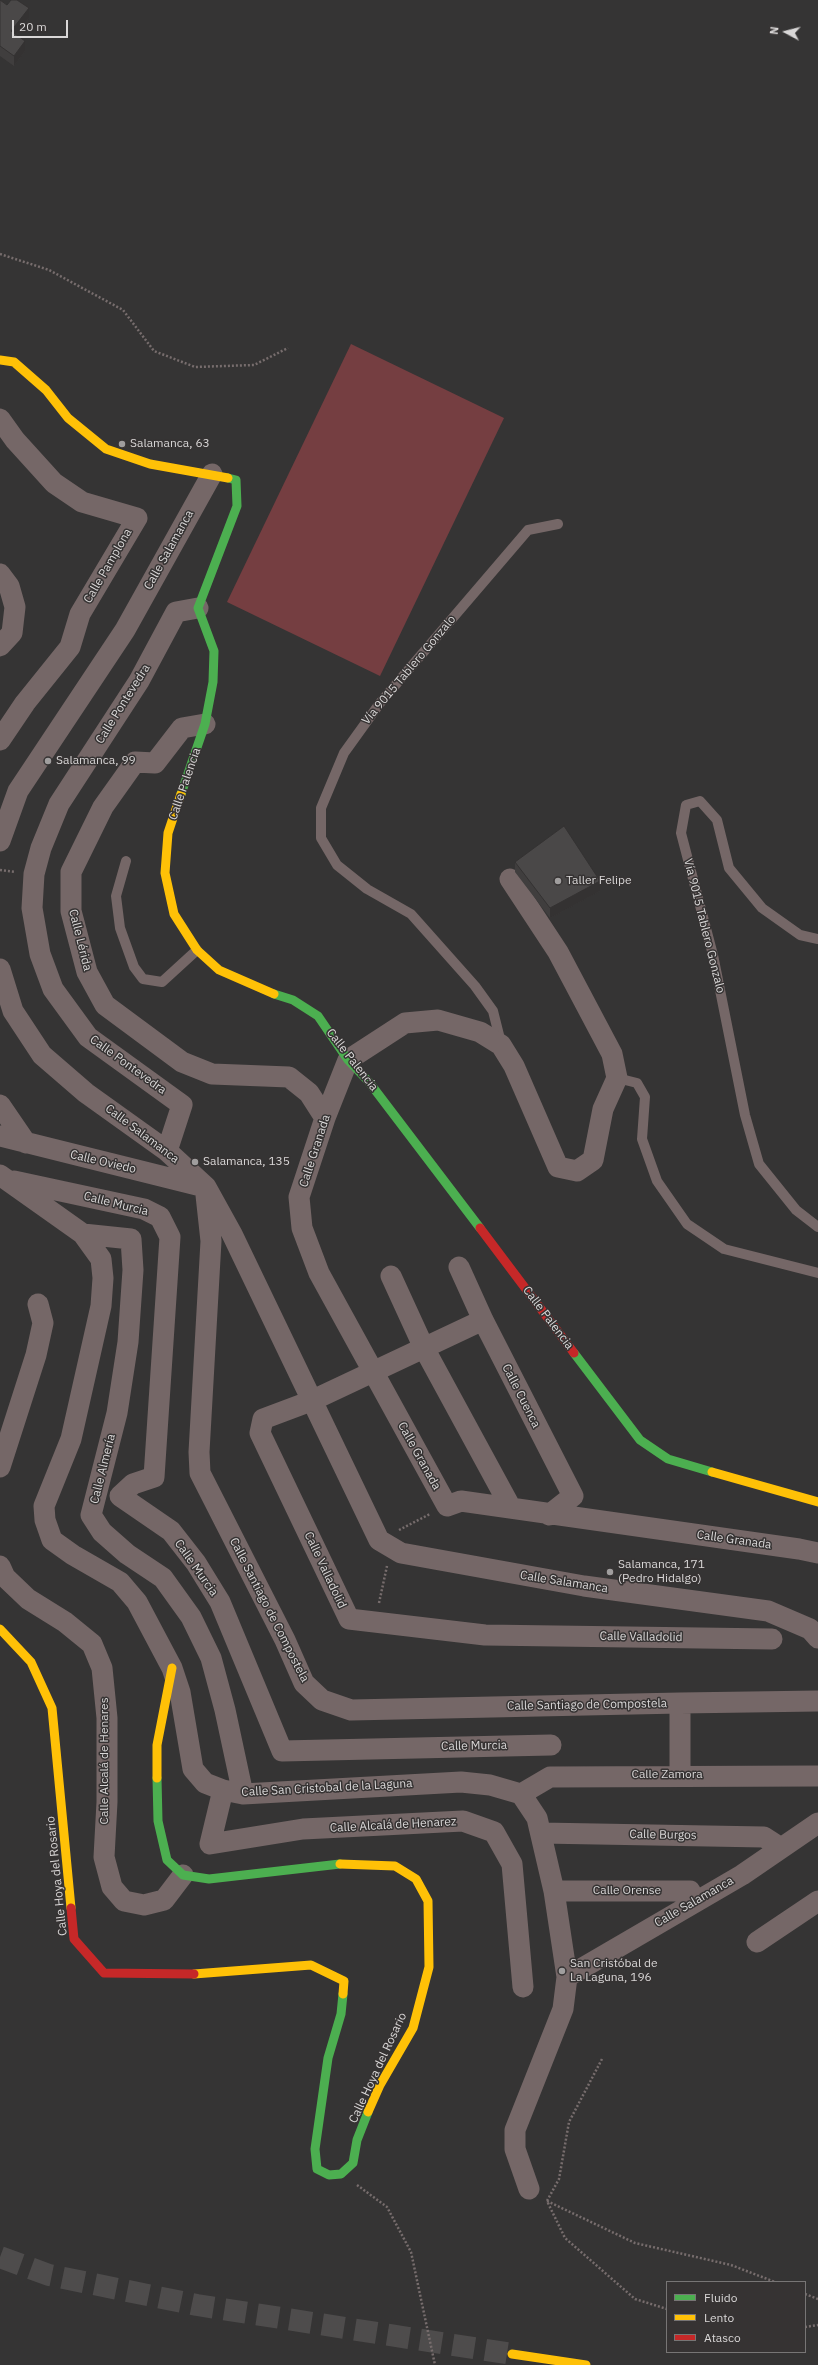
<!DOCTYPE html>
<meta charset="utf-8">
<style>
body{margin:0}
#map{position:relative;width:818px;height:2365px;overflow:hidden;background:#353434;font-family:"IBM Plex Sans",sans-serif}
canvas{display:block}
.legend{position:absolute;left:666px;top:2281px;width:140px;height:72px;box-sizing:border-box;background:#363333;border:1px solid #777575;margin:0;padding:5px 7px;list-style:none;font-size:12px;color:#d9d7d7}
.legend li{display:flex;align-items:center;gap:8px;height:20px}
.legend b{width:20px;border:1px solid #777575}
.north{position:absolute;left:766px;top:12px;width:40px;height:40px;-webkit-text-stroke:3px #363333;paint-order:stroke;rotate:277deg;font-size:11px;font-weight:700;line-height:16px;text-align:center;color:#d9d7d7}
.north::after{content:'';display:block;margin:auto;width:14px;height:18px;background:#d9d7d7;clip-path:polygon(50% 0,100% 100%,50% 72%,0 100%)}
.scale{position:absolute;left:12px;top:20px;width:56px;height:18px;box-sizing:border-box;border:2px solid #d9d7d7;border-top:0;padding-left:5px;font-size:12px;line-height:14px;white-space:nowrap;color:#d9d7d7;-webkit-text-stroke:3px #363333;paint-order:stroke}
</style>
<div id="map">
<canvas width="818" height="2365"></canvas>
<ul class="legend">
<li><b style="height:5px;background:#4caf50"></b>Fluido</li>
<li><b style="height:5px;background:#ffc107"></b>Lento</li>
<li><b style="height:5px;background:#c62828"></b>Atasco</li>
</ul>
<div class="north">N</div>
<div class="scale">20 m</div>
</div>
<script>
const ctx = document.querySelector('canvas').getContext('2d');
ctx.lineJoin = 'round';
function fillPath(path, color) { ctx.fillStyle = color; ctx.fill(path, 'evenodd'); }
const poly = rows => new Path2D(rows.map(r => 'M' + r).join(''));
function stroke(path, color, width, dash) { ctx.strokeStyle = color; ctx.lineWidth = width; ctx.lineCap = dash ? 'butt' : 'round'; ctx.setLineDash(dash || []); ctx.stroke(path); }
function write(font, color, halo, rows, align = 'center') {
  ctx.font = font + ' "IBM Plex Sans",sans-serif'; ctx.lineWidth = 3; ctx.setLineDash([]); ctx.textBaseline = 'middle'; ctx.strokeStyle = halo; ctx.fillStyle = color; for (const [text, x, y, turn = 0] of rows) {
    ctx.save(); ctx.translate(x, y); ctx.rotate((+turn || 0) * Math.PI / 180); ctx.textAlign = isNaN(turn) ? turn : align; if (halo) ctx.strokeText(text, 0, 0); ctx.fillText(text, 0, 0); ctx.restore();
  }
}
fillPath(poly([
 [351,344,504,418,380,676,227,602]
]), '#753e41');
stroke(poly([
 [0,2257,49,2275,197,2305,512,2354]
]), '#4e4c4c', 22, [22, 11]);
stroke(poly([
 [0,254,49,270,123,310,154,351,195,367,254,365,288,348],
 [0,870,15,872],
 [399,1530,430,1514],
 [379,1603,387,1566],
 [602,2059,569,2122,559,2179,547,2201,565,2238,635,2299,667,2309],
 [357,2185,387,2207,411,2252,435,2365],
 [547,2201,635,2243,731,2265,775,2282],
 [805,2294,818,2299],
 [805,2327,818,2325]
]), '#776d6d', 2.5, [2, 2]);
stroke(poly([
 [126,861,116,896,120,928,134,967,143,979,162,982,197,950],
 [818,939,800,935,762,908,729,868,717,820,700,801,686,805,681,833,713,955,745,1115,759,1164,796,1210,818,1227],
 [501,1043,493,1011,475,986,411,914,367,889,337,865,321,838,321,808,344,753,380,703,528,530,558,524],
 [617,1078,637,1083,645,1097,642,1139,657,1181,687,1224,724,1249,818,1273]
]), '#756767', 10);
stroke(poly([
 [0,419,15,440,54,483,82,502,137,518,80,614,70,647,25,703,0,740],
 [0,574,9,586,15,607,12,633,0,646],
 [205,724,182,728,155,763,135,762,103,807,71,872,71,911,87,972,105,1005,182,1062,212,1074,289,1077,309,1093,325,1118],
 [0,841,18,791,125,630,212,474],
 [510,879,558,952,612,1054,617,1078,603,1109,593,1160,577,1171,558,1167,514,1066,501,1045,480,1032,438,1020,405,1023,348,1060,325,1118,299,1197,302,1228,319,1273,447,1506,461,1501,799,1549,818,1553],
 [0,969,13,1011,42,1055,86,1093,167,1151,206,1187,232,1234,379,1540,401,1553,584,1586,768,1611,810,1629,818,1638],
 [0,1105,26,1143],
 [0,1136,205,1187],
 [167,1151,182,1105,88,1037,53,989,40,954,32,908,34,874,41,848,59,804,139,681,176,612,198,608],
 [0,1175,83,1234,101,1259,103,1278,101,1306,71,1439,44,1506,45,1520,52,1540,73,1555,120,1582,137,1602,172,1668,180,1692,193,1769,205,1783,223,1790,243,1794,461,1782,490,1785,521,1794,537,1818,554,1891,567,1977,563,2009,515,2130,515,2149,529,2189],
 [14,1181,144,1209,160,1217,170,1237,154,1477,133,1484,120,1496,171,1531,196,1563,220,1602,282,1751,551,1745],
 [206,1195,211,1241,199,1452,200,1473,285,1640,304,1683,322,1700,351,1710,680,1703,680,1775],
 [83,1234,131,1239,133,1270,128,1342,117,1413,91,1515,102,1532,127,1554,163,1578,191,1617,211,1658,225,1710,243,1794],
 [459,1267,483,1320,573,1496,549,1515],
 [391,1276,424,1348,511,1508],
 [483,1320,311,1401,263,1419,260,1433,349,1619,485,1635,772,1639],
 [0,1467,36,1355,43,1323,38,1304],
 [0,1566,5,1577,28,1599,65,1622,92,1644,102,1668,107,1718,107,1802,104,1857,112,1887,124,1901,144,1905,164,1900,183,1875],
 [680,1703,818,1701],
 [223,1790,210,1844,303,1829,463,1821,494,1832,512,1864,523,1987],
 [521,1794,550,1777,818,1776],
 [541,1833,764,1837,781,1848],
 [554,1891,690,1891,695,1900],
 [757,1942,818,1901],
 [567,1977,742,1875,818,1823]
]), '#756767', 21);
stroke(poly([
 [181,794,205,724,213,682,214,651,198,608,237,506,236,480,228,478],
 [274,994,293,1000,318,1016,348,1060,369,1082,480,1228],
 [574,1353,640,1440,668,1459,712,1472],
 [157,1778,158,1821,167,1860,183,1875,209,1879,340,1864],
 [343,1994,341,2014,328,2058,315,2149,317,2169,329,2175,341,2174,353,2163,357,2140,368,2112]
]), '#4caf50', 9);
stroke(poly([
 [0,360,14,362,46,390,68,418,106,449,150,464,228,478],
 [181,794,168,833,165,873,174,914,197,950,219,970,274,994],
 [712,1472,818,1502],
 [0,1629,31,1662,52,1708,71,1908],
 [157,1778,157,1745,172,1668],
 [340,1864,395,1866,416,1879,428,1901,429,1967,413,2028,380,2085,368,2112],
 [194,1974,311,1965,344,1981,343,1994],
 [512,2354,586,2365]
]), '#ffc107', 9);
stroke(poly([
 [480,1228,574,1353],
 [71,1908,74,1939,104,1973,194,1974]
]), '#c62828', 9);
fillPath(poly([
 [0,0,29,18,16,35,25,51,14,66,0,56],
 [515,862,600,891,550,918,515,872]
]), '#403e3e');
fillPath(poly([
 [29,8,29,18,11,41,11,31],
 [25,41,25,51,14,66,14,56],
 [600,881,600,891,550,918,550,908]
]), '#343232');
const building = poly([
 [0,0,7,5,11,0,17,0,29,8,11,31,25,41,14,56,0,46,0,0],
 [564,826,600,881,550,908,515,862,564,826]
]);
fillPath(building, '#4a4848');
stroke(building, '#343232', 1);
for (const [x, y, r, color] of [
 [122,444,4,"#a09e9e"],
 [48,761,4,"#a09e9e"],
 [558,881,4,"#a09e9e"],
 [195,1162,4,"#a09e9e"],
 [610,1572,4,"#a09e9e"],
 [562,1971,4,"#a09e9e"]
]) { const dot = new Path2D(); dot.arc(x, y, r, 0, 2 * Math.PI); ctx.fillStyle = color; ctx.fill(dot); stroke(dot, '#363333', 1.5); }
write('12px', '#d9d7d7', '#363333', [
 ["Salamanca, 63",130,444],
 ["Salamanca, 99",56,761],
 ["Taller Felipe",566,881],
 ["Salamanca, 135",203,1162],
 ["Salamanca, 171",618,1565],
 ["(Pedro Hidalgo)",618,1579],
 ["San Cristóbal de",570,1964],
 ["La Laguna, 196",570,1978]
], 'left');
write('12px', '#d9d7d7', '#363333', [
 ["Calle Salamanca",169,550,-61],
 ["Calle Pamplona",108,566,-60],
 ["Vía 9015 Tablero Gonzalo",409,670,-50],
 ["Calle Pontevedra",123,704,-58],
 ["Calle Palencia",185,784,-71],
 ["Vía 9015 Tablero Gonzalo",704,926,76],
 ["Calle Lérida",80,940,76],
 ["Calle Palencia",352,1060,52],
 ["Calle Pontevedra",128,1065,36],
 ["Calle Salamanca",142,1134,37],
 ["Calle Granada",315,1151,-72],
 ["Calle Oviedo",103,1162,13],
 ["Calle Murcia",116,1204,14],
 ["Calle Palencia",548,1318,53],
 ["Calle Cuenca",521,1396,63],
 ["Calle Granada",419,1456,61],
 ["Calle Almería",103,1469,-76],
 ["Calle Granada",734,1540,8],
 ["Calle Murcia",196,1568,55],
 ["Calle Valladolid",325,1570,65],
 ["Calle Salamanca",564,1582,9],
 ["Calle Santiago de Compostela",269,1610,63],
 ["Calle Valladolid",641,1637,1],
 ["Calle Santiago de Compostela",587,1705,-1],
 ["Calle Murcia",474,1746,-1],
 ["Calle Alcalá de Henares",105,1761,-90],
 ["Calle Zamora",667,1775],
 ["Calle San Cristobal de la Laguna",327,1788,-3],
 ["Calle Alcalá de Henarez",393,1825,-3],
 ["Calle Burgos",663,1835,1],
 ["Calle Hoya del Rosario",57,1876,-96],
 ["Calle Orense",627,1891],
 ["Calle Salamanca",694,1902,-30],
 ["Calle Hoya del Rosario",378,2068,-65]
]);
</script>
